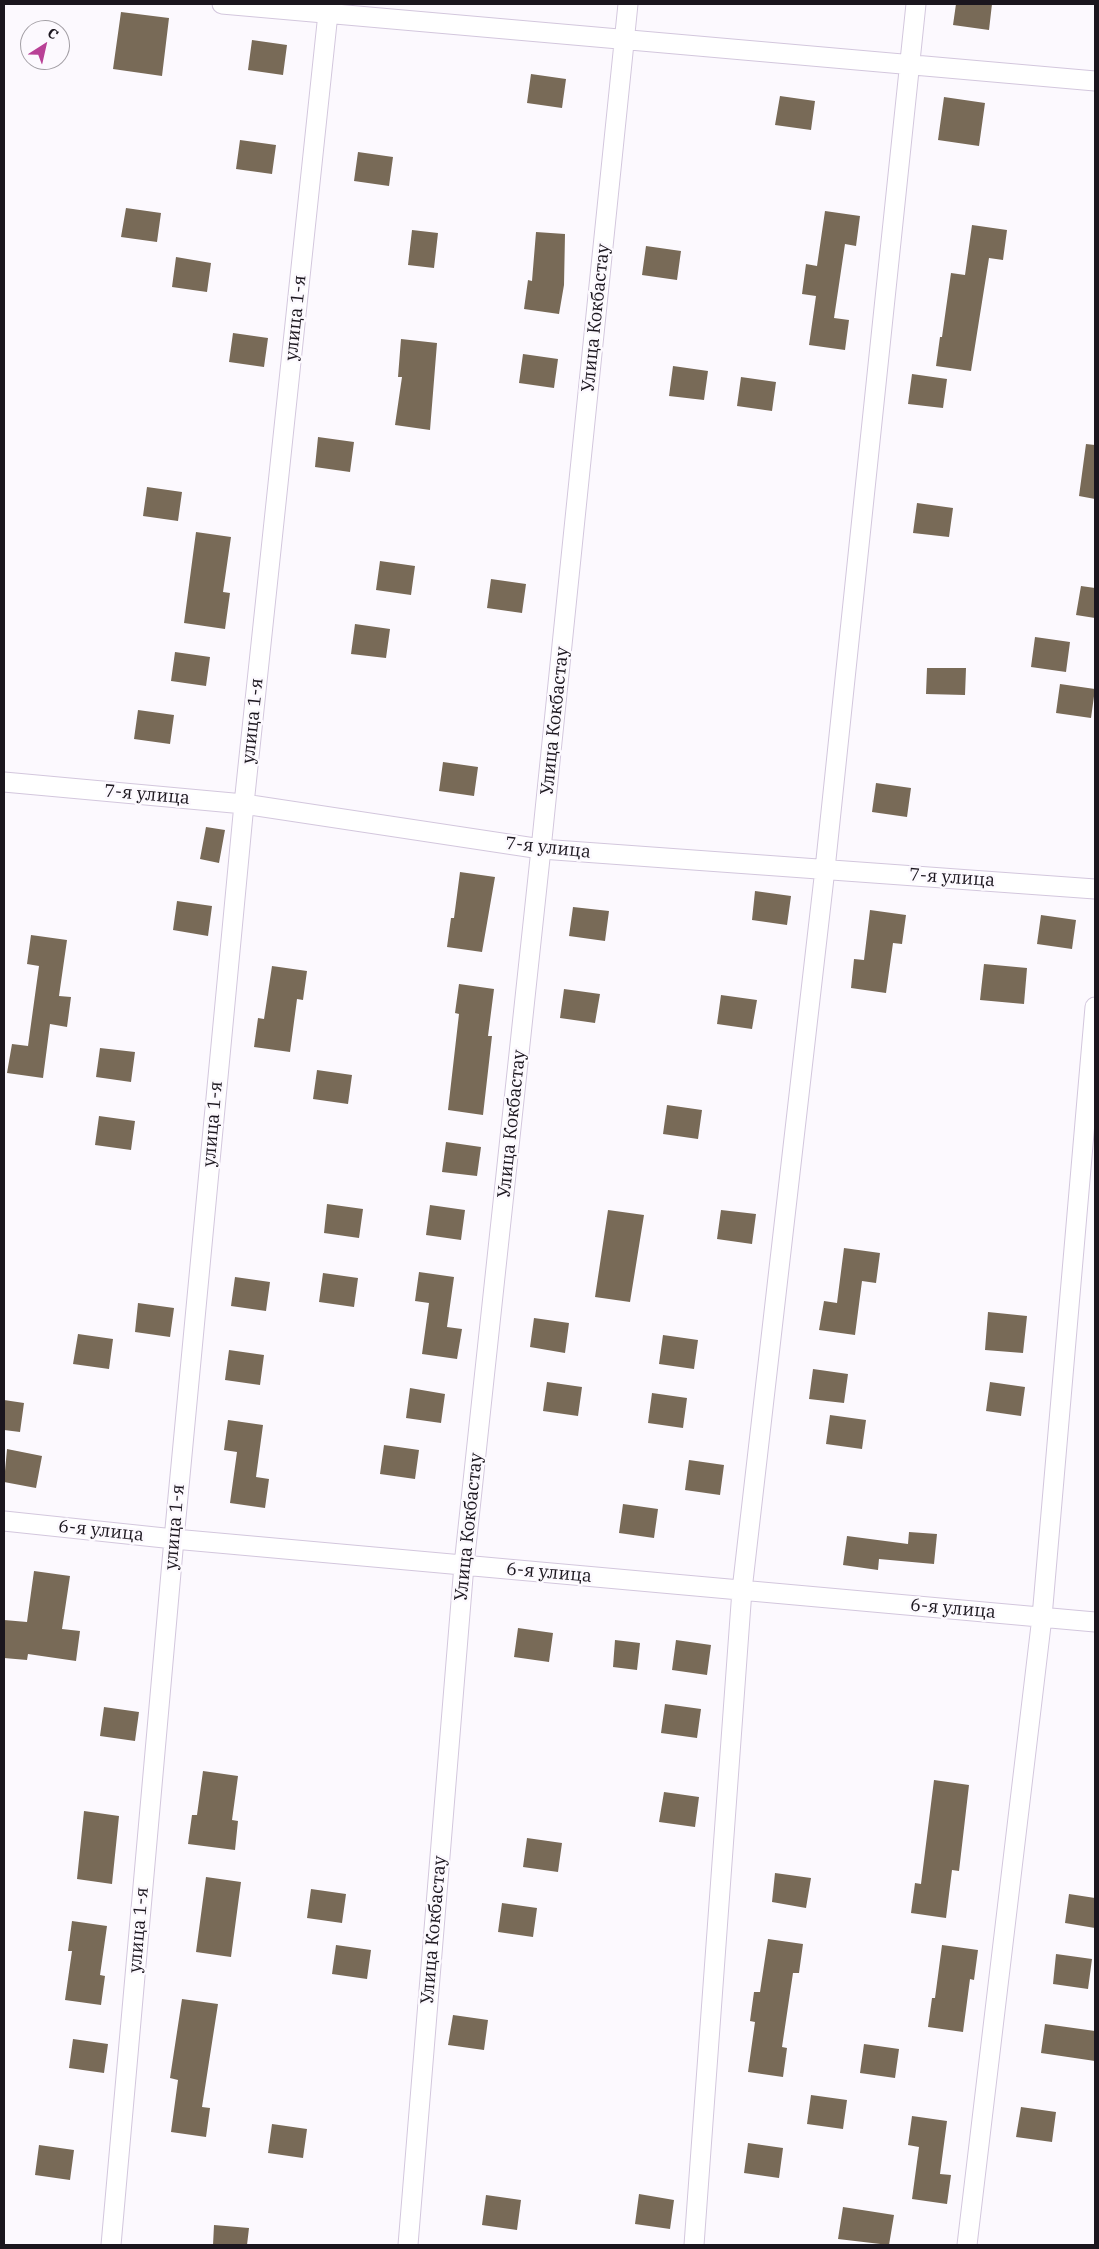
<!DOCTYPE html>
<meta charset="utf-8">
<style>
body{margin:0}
#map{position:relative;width:1099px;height:2249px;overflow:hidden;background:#fcf9fe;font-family:"IBM Plex Serif",serif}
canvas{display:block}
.frame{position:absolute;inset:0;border:5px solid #1b161e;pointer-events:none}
.north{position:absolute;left:20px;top:20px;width:50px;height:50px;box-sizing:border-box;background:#fcf9fe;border:1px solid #a29ea4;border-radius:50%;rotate:35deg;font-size:14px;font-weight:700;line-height:20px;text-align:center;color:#1b161e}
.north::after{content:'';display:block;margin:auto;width:18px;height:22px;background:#b94196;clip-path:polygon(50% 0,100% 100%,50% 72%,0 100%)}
</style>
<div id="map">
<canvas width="1099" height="2249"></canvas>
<div class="frame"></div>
<div class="north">С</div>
</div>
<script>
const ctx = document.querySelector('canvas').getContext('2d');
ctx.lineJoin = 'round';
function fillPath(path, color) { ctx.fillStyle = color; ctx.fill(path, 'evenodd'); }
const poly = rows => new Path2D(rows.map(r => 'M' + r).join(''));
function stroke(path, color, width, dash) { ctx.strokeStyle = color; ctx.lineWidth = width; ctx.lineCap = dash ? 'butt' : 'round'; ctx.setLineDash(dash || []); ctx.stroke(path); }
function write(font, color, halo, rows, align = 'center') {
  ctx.font = font + ' "IBM Plex Serif",serif'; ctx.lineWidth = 5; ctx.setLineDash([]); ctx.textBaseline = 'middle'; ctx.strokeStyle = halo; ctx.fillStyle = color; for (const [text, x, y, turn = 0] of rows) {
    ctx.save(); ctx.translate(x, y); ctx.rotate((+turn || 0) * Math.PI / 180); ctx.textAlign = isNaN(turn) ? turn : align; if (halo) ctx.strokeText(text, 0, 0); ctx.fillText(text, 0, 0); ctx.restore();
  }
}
fillPath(poly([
 [956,4,992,4,989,30,953,25],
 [121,12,169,18,162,76,113,69],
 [252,40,287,45,283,75,248,70],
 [531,74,566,79,562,108,527,103],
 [780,96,815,101,811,130,775,125],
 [944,97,985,103,979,146,938,140],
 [240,140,276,145,272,174,236,169],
 [358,152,393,157,389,186,354,181],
 [126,208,161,213,157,242,121,237],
 [825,211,860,216,856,246,845,244,834,318,849,320,845,350,809,345,816,296,802,294,806,264,817,266],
 [972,225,1007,230,1003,260,989,258,971,371,936,366,940,337,942,337,951,273,965,275],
 [412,230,438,233,434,268,408,265],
 [536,232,565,234,564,285,559,314,524,309,528,280,532,281],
 [646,246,681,251,677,280,642,275],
 [176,257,211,263,207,292,172,287],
 [233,333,268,338,264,367,229,362],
 [401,339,437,343,430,430,395,425,402,377,398,377],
 [523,354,558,359,554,388,519,383],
 [673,366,708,371,704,400,669,396],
 [912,374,947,379,943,408,908,404],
 [741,377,776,382,772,411,737,406],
 [318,437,354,442,350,472,315,467],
 [1086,444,1095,445,1095,499,1079,496],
 [147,487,182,492,178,521,143,516],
 [917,503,953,508,949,537,913,533],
 [196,532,231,537,223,592,230,593,225,629,184,623],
 [380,561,415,566,411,595,376,590],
 [491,579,526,584,522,613,487,608],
 [1081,586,1095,588,1095,618,1076,615],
 [355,624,390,629,386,658,351,654],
 [1035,637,1070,642,1066,672,1031,667],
 [175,652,210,657,206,686,171,681],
 [927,668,966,668,965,695,926,694],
 [1060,684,1095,689,1091,718,1056,713],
 [138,710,174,715,170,744,134,739],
 [443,762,478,767,474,796,439,791],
 [876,783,911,788,907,817,872,812],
 [206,827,225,830,219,863,200,859],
 [460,872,495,877,482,952,447,947,451,918,454,918],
 [755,891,791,896,787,925,752,920],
 [177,901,212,906,208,936,173,930],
 [573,907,609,911,605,941,569,936],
 [870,910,906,915,902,944,893,943,886,993,851,988,854,959,864,960],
 [1041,915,1076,920,1072,949,1037,944],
 [31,935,67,940,59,996,71,997,67,1027,50,1024,43,1078,7,1073,12,1044,28,1046,39,966,27,964],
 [984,964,1027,968,1024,1004,980,1000],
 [272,966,307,971,303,1000,297,999,290,1052,254,1047,258,1018,264,1019],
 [459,984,494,989,488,1036,492,1036,483,1115,448,1110,459,1014,455,1013],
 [564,989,600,994,595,1023,560,1018],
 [721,995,757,1000,752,1029,717,1024],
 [100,1048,135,1052,131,1082,96,1077],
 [317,1070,352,1075,348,1104,313,1099],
 [667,1105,702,1110,698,1139,663,1134],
 [99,1116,135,1121,131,1150,95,1145],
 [446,1142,481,1147,477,1176,442,1172],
 [327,1204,363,1209,359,1238,324,1233],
 [430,1205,465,1210,461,1240,426,1235],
 [608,1210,644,1215,630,1302,595,1297],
 [721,1210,756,1214,752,1244,717,1239],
 [844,1248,880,1253,876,1283,862,1281,855,1335,819,1330,824,1301,837,1303],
 [419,1272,454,1277,447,1327,462,1329,457,1359,422,1354,429,1303,415,1301],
 [323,1273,358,1278,354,1307,319,1302],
 [235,1277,270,1282,266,1311,231,1306],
 [138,1303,174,1308,170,1337,135,1332],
 [988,1312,1027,1316,1023,1353,985,1350],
 [534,1318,569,1323,565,1353,530,1347],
 [78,1334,113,1339,109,1369,73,1364],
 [663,1335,698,1340,694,1369,659,1364],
 [229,1350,264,1355,260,1385,225,1380],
 [813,1369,848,1374,844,1403,809,1399],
 [547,1382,582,1387,578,1416,543,1411],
 [990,1382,1025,1387,1021,1416,986,1411],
 [410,1388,445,1394,441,1423,406,1418],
 [652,1393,687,1398,683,1428,648,1423],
 [4,1400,24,1403,20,1432,4,1430],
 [830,1415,866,1420,862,1449,826,1444],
 [228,1420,263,1425,256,1477,269,1479,265,1508,230,1503,237,1452,224,1450],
 [384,1445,419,1450,415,1479,380,1474],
 [7,1449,42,1456,36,1488,4,1482],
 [689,1460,724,1465,720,1495,685,1490],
 [623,1504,658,1509,654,1538,619,1533],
 [909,1532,937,1534,934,1564,879,1559,878,1570,843,1565,847,1536,908,1544],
 [34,1571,70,1576,62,1629,80,1631,76,1661,28,1654,27,1660,4,1658,4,1620,27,1622],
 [518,1628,553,1633,549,1662,514,1657],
 [615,1640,640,1643,637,1670,613,1667],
 [676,1640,711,1645,707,1675,672,1670],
 [665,1704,701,1709,697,1738,661,1733],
 [104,1707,139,1712,135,1741,100,1736],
 [203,1771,238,1776,232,1820,238,1821,235,1850,188,1844,192,1815,197,1815],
 [934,1780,969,1785,959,1871,952,1870,946,1918,911,1913,915,1883,921,1884],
 [664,1792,699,1797,695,1827,659,1822],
 [84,1811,119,1816,112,1884,77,1879],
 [527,1838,562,1843,558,1872,523,1867],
 [775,1873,811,1878,806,1908,772,1902],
 [206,1877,241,1882,231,1957,196,1952],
 [311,1889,346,1894,342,1923,307,1918],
 [1069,1894,1095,1898,1095,1928,1065,1923],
 [502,1903,537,1908,533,1937,498,1932],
 [72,1921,107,1926,100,1975,105,1976,101,2005,65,2000,72,1951,68,1951],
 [768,1939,803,1944,799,1973,793,1973,782,2047,787,2048,783,2077,748,2072,755,2022,750,2021,754,1992,760,1992],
 [336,1945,371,1950,367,1979,332,1974],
 [942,1945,978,1950,974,1980,970,1979,963,2032,928,2027,932,1998,935,1998],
 [1056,1954,1092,1959,1088,1989,1053,1984],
 [182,1999,218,2004,202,2107,210,2108,206,2137,171,2132,178,2080,170,2078],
 [453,2015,488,2020,484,2050,448,2045],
 [1045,2024,1095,2031,1095,2061,1041,2053],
 [73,2039,108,2044,104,2073,69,2068],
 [864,2044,899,2049,895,2078,860,2073],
 [811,2095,847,2100,843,2129,807,2124],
 [1021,2107,1056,2112,1052,2142,1016,2137],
 [912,2116,947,2121,940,2174,951,2175,947,2204,912,2199,919,2147,908,2145],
 [272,2124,307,2129,303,2158,268,2153],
 [748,2143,783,2148,779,2178,744,2173],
 [39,2145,74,2150,70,2180,35,2175],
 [639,2194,674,2200,670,2229,635,2224],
 [486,2195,521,2200,517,2230,482,2225],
 [843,2207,894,2215,889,2245,838,2239],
 [214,2225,249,2228,247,2245,213,2245]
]), '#786a57');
const minor = poly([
 [222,4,1095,81],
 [4,782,244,804,541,849,1095,889],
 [4,1521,174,1539,1095,1622],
 [111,2245,174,1539,244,804,329,4],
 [408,2245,464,1565,541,849,628,4],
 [694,2245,742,1590,825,869,916,4],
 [967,2245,1042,1617,1095,1007]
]);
stroke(minor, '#d3c7dd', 21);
stroke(minor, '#fff', 19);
write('18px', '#1b161e', '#fcf9fe', [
 ["улица 1-я",296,318,-84],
 ["Улица Кокбастау",596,318,-84],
 ["улица 1-я",253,721,-84],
 ["Улица Кокбастау",555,721,-84],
 ["7-я улица",147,795,5],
 ["7-я улица",548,848,6],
 ["7-я улица",952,878,4],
 ["улица 1-я",213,1124,-85],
 ["Улица Кокбастау",512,1124,-84],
 ["улица 1-я",175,1527,-85],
 ["Улица Кокбастау",469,1527,-84],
 ["6-я улица",101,1531,6],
 ["6-я улица",549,1573,5],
 ["6-я улица",953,1609,5],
 ["улица 1-я",139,1930,-85],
 ["Улица Кокбастау",434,1930,-85]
]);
</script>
